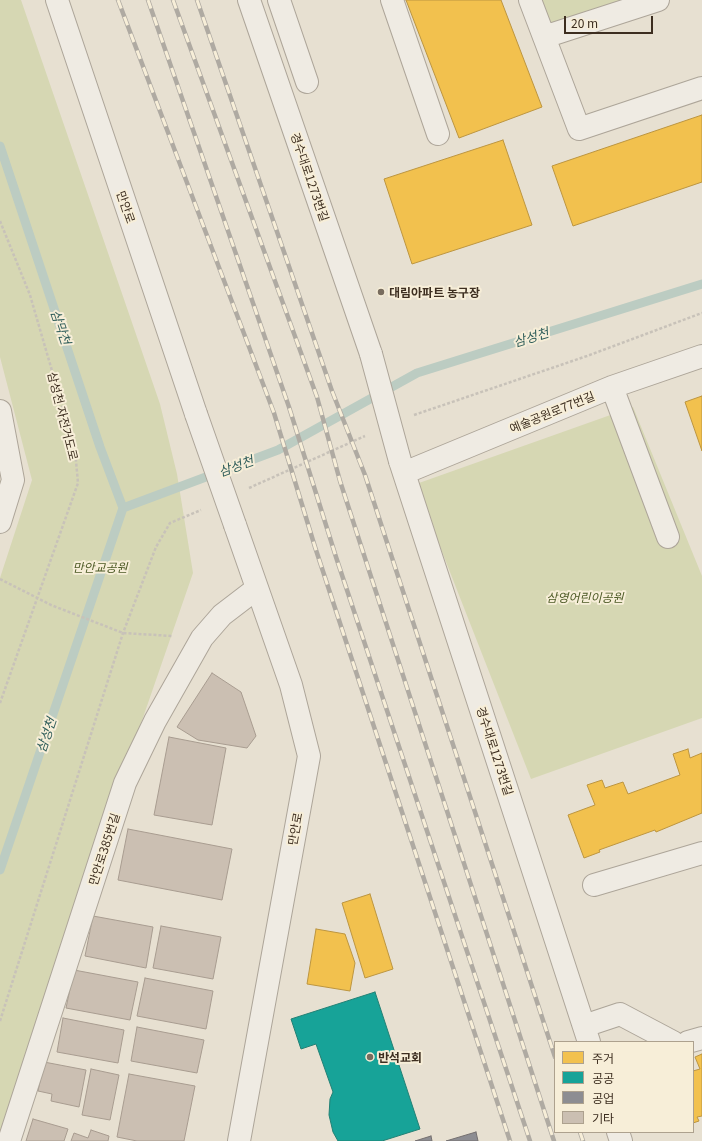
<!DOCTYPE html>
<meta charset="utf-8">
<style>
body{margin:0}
#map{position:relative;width:702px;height:1141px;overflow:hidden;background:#e7e0d1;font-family:Georgia,"Noto Sans KR",serif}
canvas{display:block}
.legend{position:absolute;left:554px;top:1041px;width:140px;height:92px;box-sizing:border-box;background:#f7eed8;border:1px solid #ada18e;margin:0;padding:5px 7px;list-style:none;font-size:12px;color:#3d2e20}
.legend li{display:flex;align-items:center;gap:8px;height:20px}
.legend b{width:20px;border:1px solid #ada18e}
.scale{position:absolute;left:564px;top:16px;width:89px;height:18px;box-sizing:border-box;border:2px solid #3d2e20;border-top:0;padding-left:5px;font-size:12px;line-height:14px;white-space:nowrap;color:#3d2e20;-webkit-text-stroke:3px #f7eed8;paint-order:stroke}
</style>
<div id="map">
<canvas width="702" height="1141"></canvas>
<ul class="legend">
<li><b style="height:11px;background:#f2c14e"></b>주거</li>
<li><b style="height:11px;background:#17a398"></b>공공</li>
<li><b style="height:11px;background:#8d8d92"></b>공업</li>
<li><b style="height:11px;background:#cbbfb2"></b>기타</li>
</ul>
<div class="scale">20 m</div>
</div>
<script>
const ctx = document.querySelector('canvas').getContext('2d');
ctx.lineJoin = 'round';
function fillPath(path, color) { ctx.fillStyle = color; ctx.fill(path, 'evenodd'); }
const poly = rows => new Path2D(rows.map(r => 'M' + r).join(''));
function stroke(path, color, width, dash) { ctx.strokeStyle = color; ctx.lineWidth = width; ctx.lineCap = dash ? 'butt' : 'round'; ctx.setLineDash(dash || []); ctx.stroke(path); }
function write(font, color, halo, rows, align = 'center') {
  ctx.font = font + ' Georgia,"Noto Sans KR",serif'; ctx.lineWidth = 4; ctx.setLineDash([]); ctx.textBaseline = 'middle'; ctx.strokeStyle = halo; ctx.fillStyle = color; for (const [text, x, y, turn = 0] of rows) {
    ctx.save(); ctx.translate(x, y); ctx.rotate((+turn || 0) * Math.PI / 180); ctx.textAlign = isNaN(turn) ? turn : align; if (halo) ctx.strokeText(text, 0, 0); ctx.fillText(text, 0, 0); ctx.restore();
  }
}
fillPath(poly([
 [0,0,21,0,160,404,177,474,193,573,0,1131,0,578,32,480,0,357],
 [530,0,658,0,544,37],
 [633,407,702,576,702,718,531,779,421,498,419,483]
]), '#d6d7b3');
const homes = poly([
 [406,0,501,0,542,107,459,138,406,0],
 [702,115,702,182,573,226,552,166,702,115],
 [503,140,532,225,412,264,384,179,503,140],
 [702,396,702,451,685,402,702,396],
 [688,749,690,758,702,753,702,813,656,832,655,830,599,850,600,852,584,858,568,815,595,805,587,785,602,780,605,788,623,782,628,794,680,775,673,754,688,749],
 [370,894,393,969,365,978,342,903,370,894],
 [316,929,345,934,355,963,350,991,307,984,316,929],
 [702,1054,702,1116,697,1117,699,1121,693,1123,693,1071,700,1069,695,1057,702,1054]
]);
fillPath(homes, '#f2c14e');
stroke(homes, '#bc9540', 1);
const public = poly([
 [375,992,420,1129,382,1141,338,1141,333,1132,329,1115,330,1099,333,1092,316,1044,301,1049,291,1019,375,992]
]);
fillPath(public, '#17a398');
stroke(public, '#228074', 1);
const industry = poly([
 [476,1132,478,1141,446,1141,476,1132],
 [431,1136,432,1141,415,1141,431,1136]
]);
fillPath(industry, '#8d8d92');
stroke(industry, '#757070', 1);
stroke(poly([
 [0,146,100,447,123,508],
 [0,870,123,508,278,450,417,373,702,284]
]), '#bcccc2', 9);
const building = poly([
 [212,673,241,692,256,736,247,748,198,740,177,727,212,673],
 [169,737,226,748,212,825,154,815,169,737],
 [128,829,232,849,222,900,118,880,128,829],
 [93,916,153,927,146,968,85,956,93,916],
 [161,926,221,937,213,979,153,968,161,926],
 [74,970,138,982,130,1020,66,1008,74,970],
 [145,978,213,991,206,1029,137,1016,145,978],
 [63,1018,124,1030,118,1063,57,1052,63,1018],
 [137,1027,204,1040,197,1073,131,1061,137,1027],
 [44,1062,86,1070,79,1107,51,1101,52,1094,38,1091,44,1062],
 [91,1069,119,1075,110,1120,82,1115,91,1069],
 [129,1074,195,1086,184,1141,137,1141,117,1137,129,1074],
 [33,1119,68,1129,64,1141,26,1141,33,1119],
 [91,1130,109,1136,108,1141,71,1141,74,1133,88,1138,91,1130]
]);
fillPath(building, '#cbbfb2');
stroke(building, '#a89c90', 1);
const minor = poly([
 [57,0,196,414],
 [249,0,371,354],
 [279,0,307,82],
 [392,0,438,134],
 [530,0,579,129,702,88],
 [544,37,658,0],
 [612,387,668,537],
 [0,411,13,480,0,522],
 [400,461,589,1042],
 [404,473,612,387,702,356],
 [235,525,291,685,309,756,239,1141],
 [594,885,702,853],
 [584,1026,620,1014,673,1042],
 [688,1042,702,1038],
 [618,1132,621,1141],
 [9,1141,125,783,155,721,202,638,222,615,256,589]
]);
stroke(minor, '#ada599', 24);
stroke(poly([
 [0,221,30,295,75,450,78,483,0,703],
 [414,415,587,356,702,313],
 [249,488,365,436],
 [0,579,51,605,123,633,172,636],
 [0,1021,123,633,156,547,170,523,201,510]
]), '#c8c2b9', 2.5, [3, 2]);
stroke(minor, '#efebe3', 22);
const rail = poly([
 [118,0,274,413,315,547,510,1141],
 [148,0,289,407,336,557,530,1141],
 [173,0,317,397,340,481,554,1141],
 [197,0,332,391,365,475,555,1057],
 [580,1132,583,1141]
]);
stroke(rail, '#afaaa2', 4.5);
stroke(rail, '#f7eed8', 3, [9]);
const minorBridge = poly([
 [371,354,400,461],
 [196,414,235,525]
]);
stroke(minorBridge, '#ada599', 24, []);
stroke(minorBridge, '#efebe3', 22);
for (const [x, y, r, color] of [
 [381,292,4,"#786c5e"],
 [370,1057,4,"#786c5e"]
]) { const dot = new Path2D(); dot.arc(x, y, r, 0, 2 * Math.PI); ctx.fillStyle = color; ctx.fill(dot); stroke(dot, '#f7eed8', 1.5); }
write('12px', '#3d2e20', '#f7eed8', [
 ["경수대로1273번길",310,177,71],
 ["만안로",126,207,71],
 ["예술공원로77번길",552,412,-22],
 ["삼성천 자전거도로",63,416,76],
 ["경수대로1273번길",495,751,72],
 ["만안로",295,829,-80],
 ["만안로385번길",104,849,-72]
]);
write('bold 12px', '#3d2e20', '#f7eed8', [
 ["대림아파트 농구장",389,292],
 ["반석교회",378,1057]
], 'left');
write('italic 12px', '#4d5a26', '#f7eed8', [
 ["만안교공원",100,567],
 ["삼영어린이공원",585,597]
]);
write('italic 13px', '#2f5d5a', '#f7eed8', [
 ["삼막천",61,327,71],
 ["삼성천",531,337,-17],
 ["삼성천",236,466,-20],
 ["삼성천",46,735,-71]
]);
</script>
